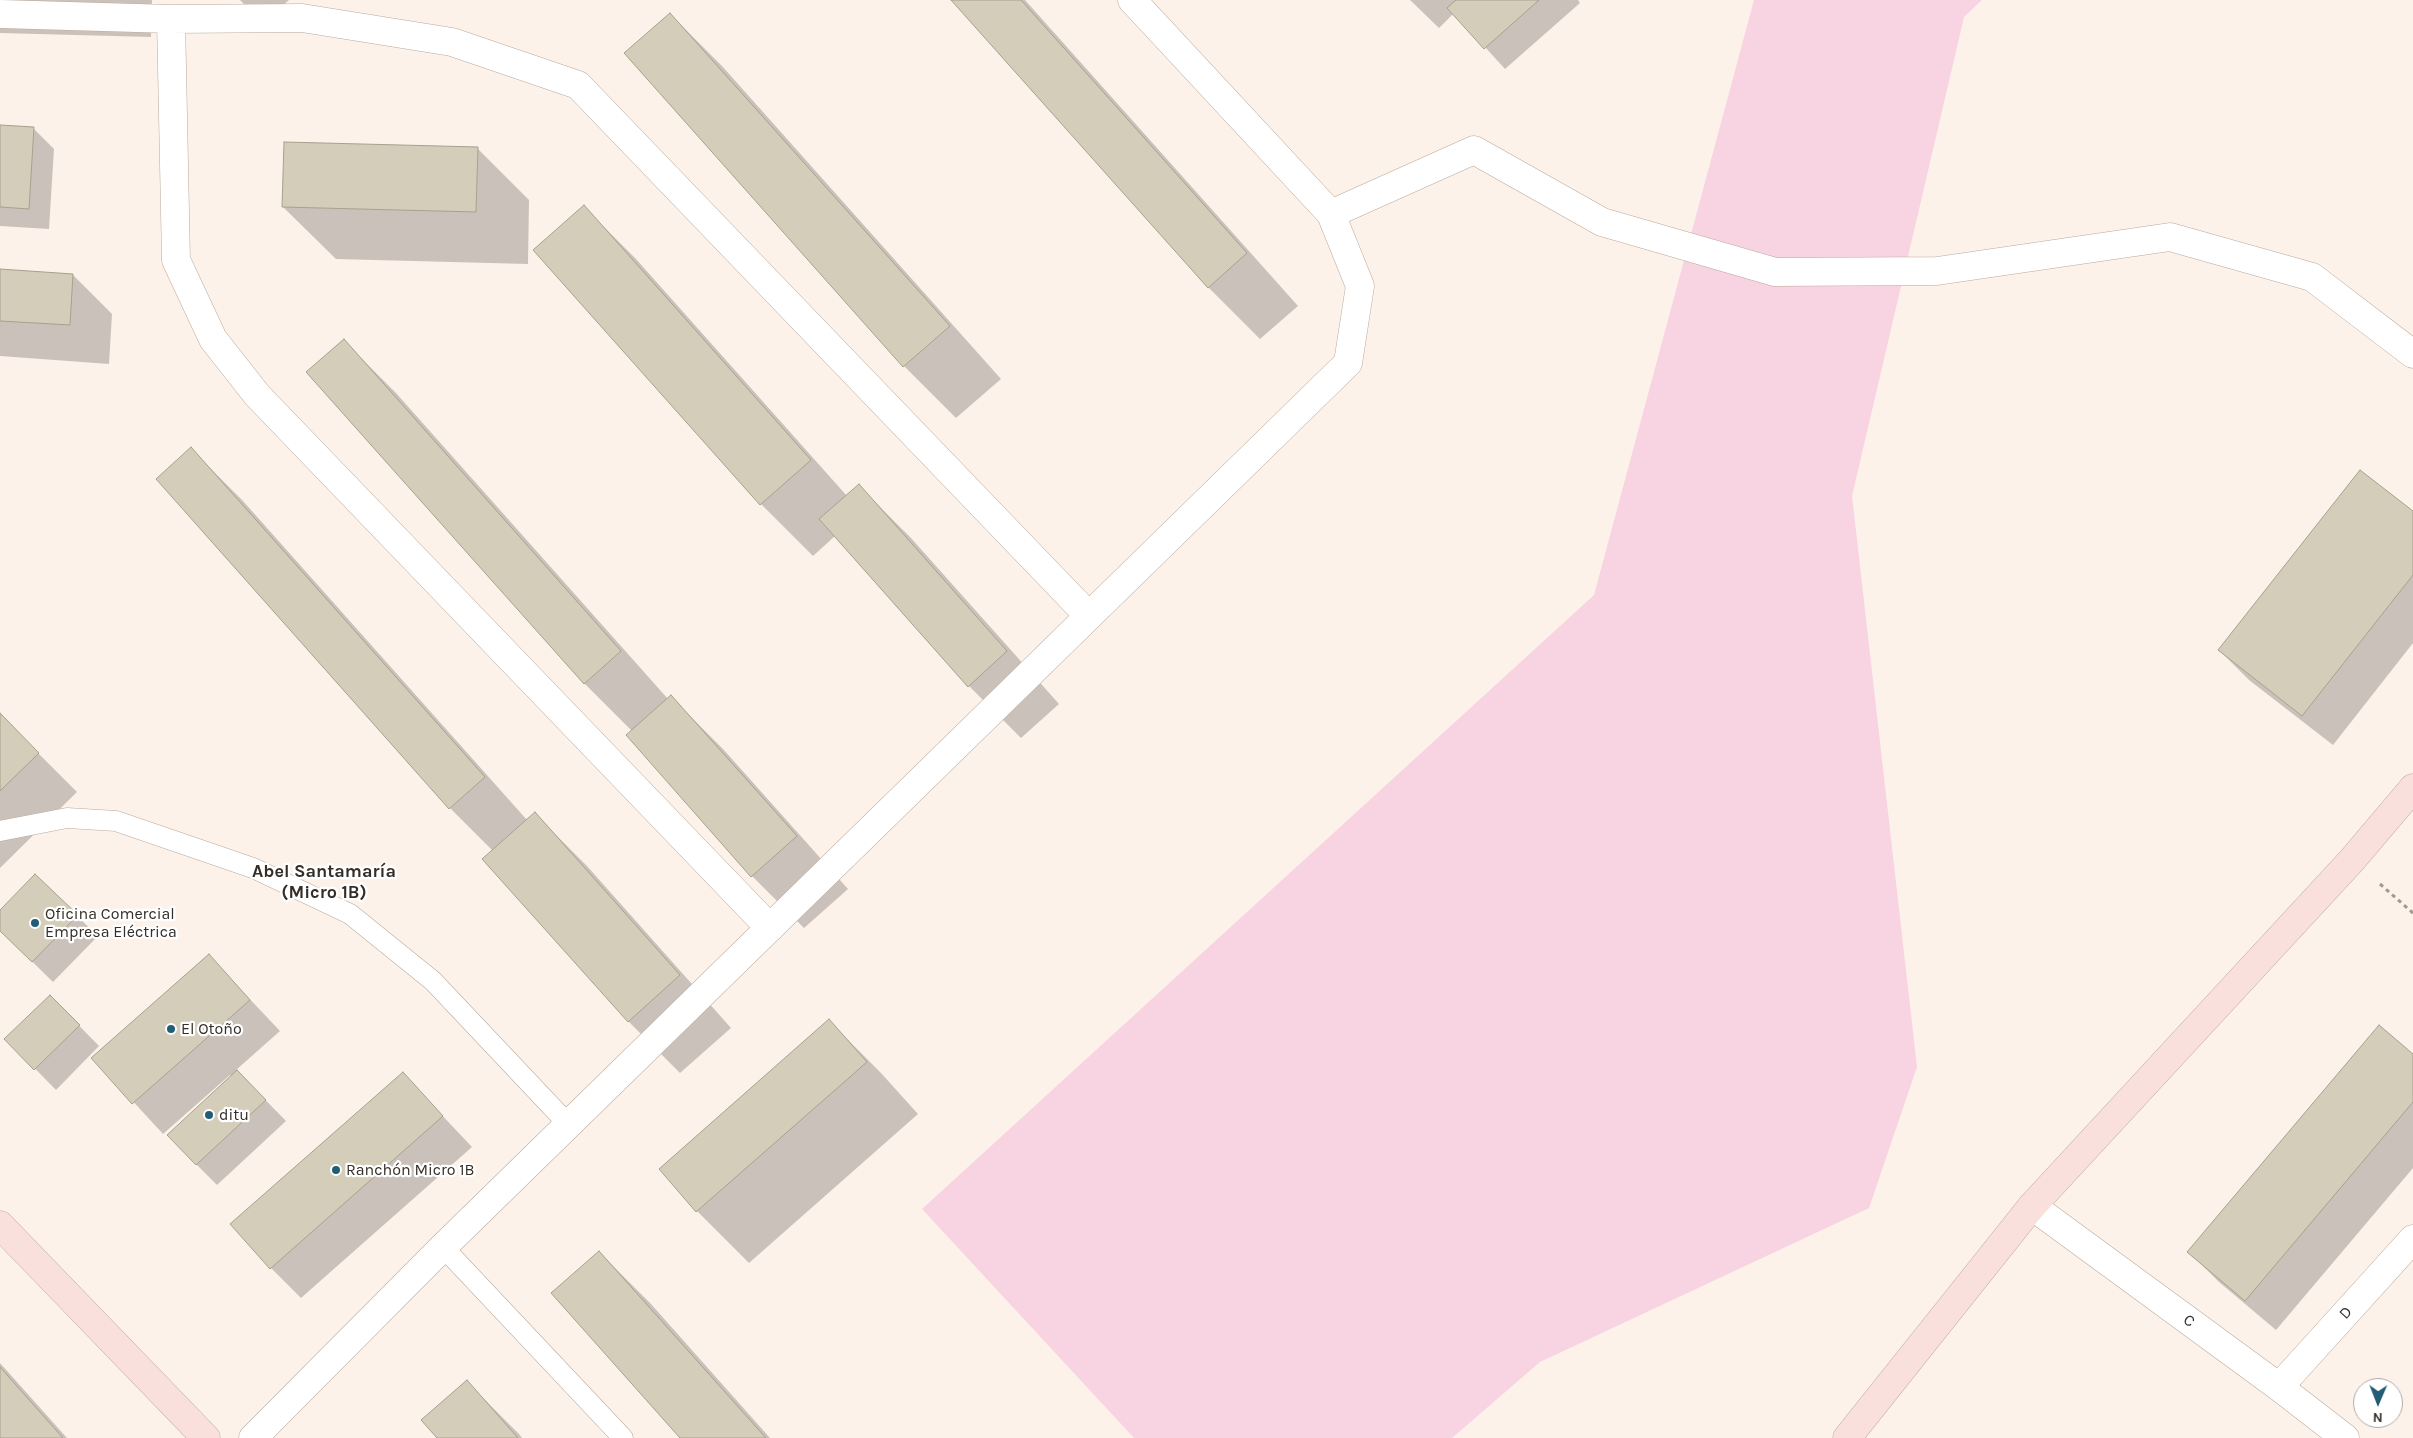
<!DOCTYPE html>
<meta charset="utf-8">
<style>
body{margin:0}
#map{position:relative;width:2413px;height:1438px;overflow:hidden;background:#fdf2ea;font-family:Karla,sans-serif}
canvas{display:block}
.north{position:absolute;left:2353px;top:1378px;width:50px;height:50px;box-sizing:border-box;background:#fff;border:1px solid #aeaba9;border-radius:50%;rotate:181deg;font-size:14px;font-weight:700;line-height:20px;text-align:center;color:#352e28}
.north::after{content:'';display:block;margin:auto;width:18px;height:22px;background:#215d75;clip-path:polygon(50% 0,100% 100%,50% 72%,0 100%)}
</style>
<div id="map">
<canvas width="2413" height="1438"></canvas>
<div class="north">N</div>
</div>
<script>
const ctx = document.querySelector('canvas').getContext('2d');
ctx.lineJoin = 'round';
function fillPath(path, color) { ctx.fillStyle = color; ctx.fill(path, 'evenodd'); }
const poly = rows => new Path2D(rows.map(r => 'M' + r).join(''));
function stroke(path, color, width, dash) { ctx.strokeStyle = color; ctx.lineWidth = width; ctx.lineCap = dash ? 'butt' : 'round'; ctx.setLineDash(dash || []); ctx.stroke(path); }
function write(font, color, halo, rows, align = 'center') {
  ctx.font = font + ' Karla,sans-serif'; ctx.lineWidth = 4.5; ctx.setLineDash([]); ctx.textBaseline = 'middle'; ctx.strokeStyle = halo; ctx.fillStyle = color; for (const [text, x, y, turn = 0] of rows) {
    ctx.save(); ctx.translate(x, y); ctx.rotate((+turn || 0) * Math.PI / 180); ctx.textAlign = isNaN(turn) ? turn : align; if (halo) ctx.strokeText(text, 0, 0); ctx.fillText(text, 0, 0); ctx.restore();
  }
}
fillPath(poly([
 [1754,0,1982,0,1964,17,1852,496,1917,1067,1869,1208,1540,1362,1452,1438,1134,1438,922,1209,1594,595]
]), '#f8d3e2');
fillPath(poly([
 [0,0,152,0,151,37,0,33],
 [240,0,289,0,263,23],
 [953,0,1025,0,1298,306,1260,339,1208,287],
 [1410,0,1578,0,1580,3,1505,69,1454,13,1439,28],
 [670,14,722,66,1001,379,956,418,904,366],
 [0,126,33,128,54,149,49,229,0,226],
 [477,148,529,200,528,264,336,259,283,207],
 [584,207,636,259,847,496,859,486,911,538,1059,704,1021,738,969,686,835,536,813,556,761,504],
 [0,270,73,275,112,314,109,364,0,356],
 [344,341,396,393,668,699,671,697,723,749,848,889,804,928,752,876,632,731,585,684,308,373],
 [191,449,243,501,527,820,535,814,587,866,731,1028,680,1073,628,1021,493,851,450,808],
 [2413,513,2413,643,2333,745,2249,680,2219,650],
 [0,715,77,792,0,868],
 [0,912,77,916,98,936,53,982,0,930],
 [209,956,280,1031,236,1070,286,1121,217,1185,196,1164,232,1076,230,1075,163,1134,93,1058],
 [50,996,99,1046,56,1090,6,1039],
 [829,1021,881,1073,918,1114,749,1263,697,1211],
 [2413,1055,2413,1168,2276,1330,2219,1282,2189,1252],
 [403,1074,472,1147,301,1298,271,1268],
 [599,1252,651,1304,770,1438,682,1438],
 [0,1363,67,1438,0,1438],
 [467,1382,519,1434,522,1438,439,1438]
]), '#0003');
const building = poly([
 [951,0,1021,0,1247,253,1208,288,951,0],
 [1456,0,1539,0,1484,49,1447,8,1456,0],
 [670,13,950,326,903,367,624,53,670,13],
 [0,125,34,127,29,209,0,207,0,125],
 [284,142,478,147,476,212,282,207,284,142],
 [584,205,811,460,760,505,533,250,584,205],
 [0,269,73,274,70,325,0,321,0,269],
 [344,339,621,651,584,684,306,372,344,339],
 [191,447,485,777,449,809,156,479,191,447],
 [2360,470,2413,511,2413,575,2302,716,2218,650,2360,470],
 [859,484,1007,651,968,687,819,519,859,484],
 [671,695,797,836,751,877,626,735,671,695],
 [0,713,39,753,0,791,0,713],
 [535,812,680,975,628,1022,482,859,535,812],
 [35,874,78,915,32,962,0,931,0,910,35,874],
 [209,954,250,1000,132,1104,91,1058,209,954],
 [50,995,80,1025,34,1070,4,1039,50,995],
 [829,1019,867,1062,696,1212,659,1169,829,1019],
 [2379,1025,2413,1054,2413,1102,2245,1301,2187,1252,2379,1025],
 [237,1070,266,1100,196,1165,167,1135,237,1070],
 [403,1072,443,1116,270,1269,230,1224,403,1072],
 [599,1251,766,1438,680,1438,551,1293,599,1251],
 [0,1367,63,1438,0,1438,0,1367],
 [467,1380,518,1438,437,1438,421,1420,467,1380]
]);
fillPath(building, '#d3cdba');
stroke(building, '#a6a08d', 1);
const lane = poly([
 [0,831,67,818,116,821,253,868,350,914,433,981,568,1124],
 [443,1247,623,1438]
]);
const street = poly([
 [0,14,171,19,302,18,452,42,578,85,1088,615],
 [171,19,176,260,213,339,257,395,770,928],
 [1331,214,1474,150,1602,222,1775,272,1937,271,2170,237,2312,277,2413,354],
 [2032,1206,2279,1387,2345,1438],
 [2279,1387,2413,1239],
 [253,1438,443,1247,1348,363,1360,286,1331,214,1132,0]
]);
const secondary = poly([
 [0,1225,206,1438],
 [1847,1438,2032,1206,2352,860,2413,788]
]);
stroke(lane, '#baa99b', 21);
stroke(street, '#baa99b', 29);
stroke(secondary, '#baa99b', 29);
stroke(poly([
 [2380,884,2413,913]
]), '#a19891', 3, [4, 4]);
stroke(lane, '#fff', 20);
stroke(street, '#fff', 28);
stroke(secondary, '#fae0dd', 28);
for (const [x, y, r, color] of [
 [35,923,5,"#215d75"],
 [171,1029,5,"#215d75"],
 [209,1115,5,"#215d75"],
 [336,1170,5,"#215d75"]
]) { const dot = new Path2D(); dot.arc(x, y, r, 0, 2 * Math.PI); ctx.fillStyle = color; ctx.fill(dot); stroke(dot, '#fff', 2); }
write('16px', '#352e28', '#fff', [
 ["Oficina Comercial",45,914],
 ["Empresa Eléctrica",45,932],
 ["El Otoño",181,1029],
 ["ditu",219,1115],
 ["Ranchón Micro 1B",346,1170]
], 'left');
write('16px', '#352e28', '#fff', [
 ["D",2346,1313,-48],
 ["C",2189,1321,36]
]);
write('bold 18px', '#352e28', '#fff', [
 ["Abel Santamaría",324,872],
 ["(Micro 1B)",324,893]
]);
</script>
